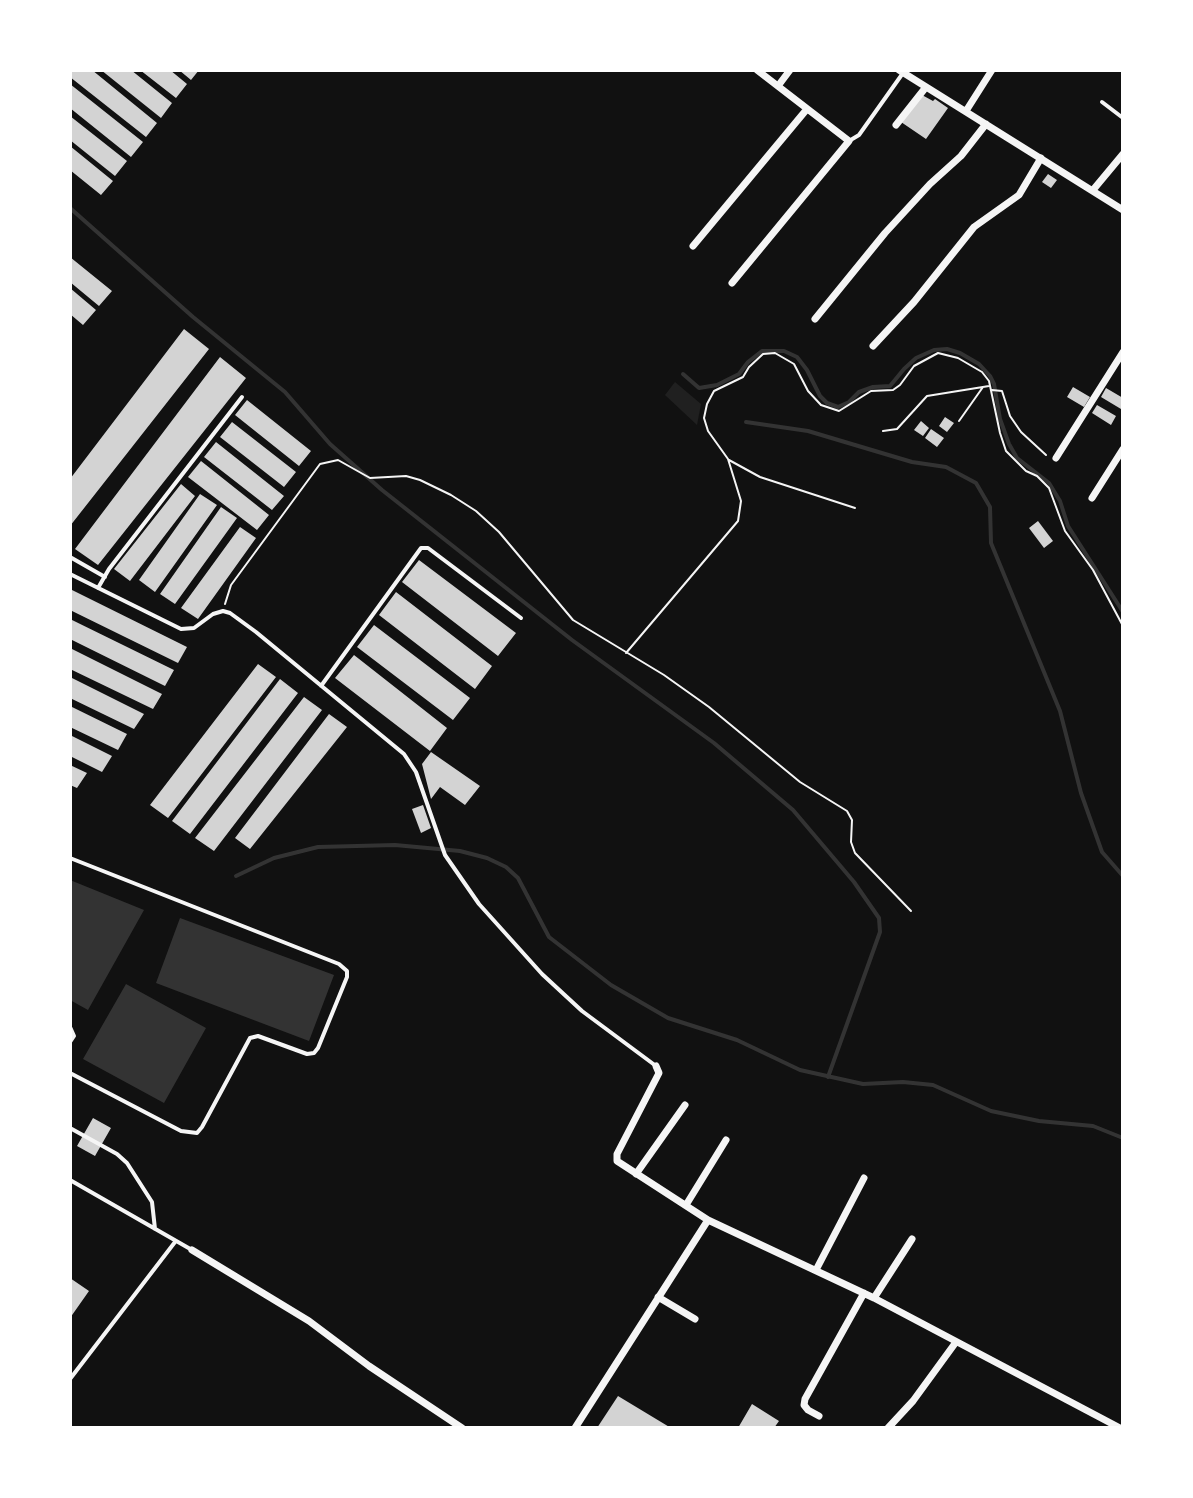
<!DOCTYPE html>
<style>
body{margin:0}
#map{position:relative;width:1193px;height:1498px;overflow:hidden;background:#111;font-family:Poppins,sans-serif}
canvas{display:block}
.frame{position:absolute;inset:0;border:72px solid #fff;pointer-events:none}
</style>
<div id="map">
<canvas width="1193" height="1498"></canvas>
<div class="frame"></div>
</div>
<script>
const ctx = document.querySelector('canvas').getContext('2d');
ctx.lineJoin = 'round';
function fillPath(path, color) { ctx.fillStyle = color; ctx.fill(path, 'evenodd'); }
const poly = rows => new Path2D(rows.map(r => 'M' + r).join(''));
function stroke(path, color, width, dash) { ctx.strokeStyle = color; ctx.lineWidth = width; ctx.lineCap = dash ? 'butt' : 'round'; ctx.setLineDash(dash || []); ctx.stroke(path); }
fillPath(poly([
 [675,382,701,404,697,425,665,395]
]), '#202020');
fillPath(poly([
 [70,880,144,910,88,1010,70,1000],
 [180,918,334,975,309,1041,156,983],
 [126,984,206,1028,164,1103,83,1059]
]), '#333');
stroke(poly([
 [70,208,193,317,285,392,330,444,382,490,572,640,714,743,793,810,854,882,879,918,880,932,828,1077],
 [683,374,699,388,717,385,739,374,748,362,762,351,784,351,797,357,807,370,820,396,827,403,838,407,849,402,859,392,873,387,890,386,904,369,916,358,934,350,947,349,960,353,979,364,990,376,994,384,1000,419,1009,444,1017,458,1049,483,1060,501,1068,526,1123,612],
 [746,422,808,431,912,462,946,467,976,483,990,507,991,543,1060,711,1081,793,1102,852,1123,876],
 [236,876,274,858,318,847,395,845,460,851,487,858,506,867,518,878,549,937,611,985,668,1018,737,1040,800,1070,863,1084,903,1082,933,1085,991,1111,1039,1121,1093,1126,1123,1138]
]), '#333', 4);
fillPath(poly([
 [70,70,92,70,157,123,146,137,70,77],
 [101,70,131,70,172,103,161,118],
 [140,70,170,70,187,84,176,98],
 [179,70,199,70,191,80],
 [70,84,143,142,131,157,70,108],
 [922,95,933,101,935,99,948,108,926,139,901,122],
 [70,116,127,161,115,176,70,140],
 [70,146,113,181,101,195,70,170],
 [1048,174,1057,180,1051,188,1042,182],
 [70,257,112,291,99,306,70,282],
 [70,288,96,310,83,325,70,314],
 [184,329,209,349,70,526,70,479],
 [220,357,246,378,98,565,75,549],
 [1073,387,1090,397,1084,407,1067,397],
 [1106,388,1123,398,1121,409,1101,397],
 [247,400,311,451,299,466,235,415],
 [1097,405,1116,416,1111,425,1092,413],
 [945,417,954,423,947,432,939,426],
 [921,421,929,428,923,436,914,430],
 [232,422,296,472,284,487,220,437],
 [931,429,944,438,937,447,925,438],
 [216,442,284,496,272,510,204,457],
 [201,461,269,515,257,530,188,477],
 [181,484,195,496,130,581,114,569],
 [200,494,217,505,155,592,139,580],
 [221,507,237,518,175,604,160,594],
 [1038,521,1053,541,1044,548,1029,528],
 [240,527,256,538,198,619,181,608],
 [419,560,516,633,498,656,402,582],
 [70,589,187,647,178,663,70,610],
 [396,592,492,666,475,689,379,615],
 [70,619,174,670,165,686,70,639],
 [374,625,470,698,453,720,357,647],
 [70,648,162,694,153,709,70,669],
 [354,655,447,728,430,751,335,678],
 [258,664,276,677,168,818,150,805],
 [70,677,144,714,134,729,70,698],
 [280,679,298,693,190,834,172,821],
 [304,697,322,710,214,851,195,838],
 [70,706,127,734,118,750,70,727],
 [329,714,347,727,250,849,235,838],
 [70,735,112,756,102,772,70,756],
 [431,752,480,786,465,805,440,787,431,799,422,764],
 [70,765,87,773,77,788,70,785],
 [423,805,431,828,421,833,412,809],
 [93,1118,111,1128,95,1156,77,1146],
 [70,1278,89,1291,70,1318,72,1297,70,1295],
 [618,1396,671,1428,597,1428],
 [752,1404,779,1421,774,1428,738,1428]
]), '#d3d3d3');
stroke(poly([
 [992,390,1002,391,1010,416,1021,432,1046,455],
 [959,421,983,387],
 [883,431,897,429,927,396,989,386],
 [729,460,760,477,855,508],
 [225,604,231,585,320,464,338,460,370,478,406,476,420,480,451,495,476,511,499,532,573,620,664,675,709,707,800,782,847,811,852,820,851,842,855,853,911,911],
 [626,653,738,521,741,501,728,459,708,431,704,418,707,404,714,391,743,377,749,367,763,354,775,353,794,364,808,391,821,405,839,411,871,391,893,390,900,385,914,366,938,353,958,358,982,372,989,381,1000,433,1006,451,1026,471,1037,476,1049,488,1065,531,1093,570,1123,626]
]), '#f5f5f5', 2);
stroke(poly([
 [1102,102,1123,118],
 [849,141,859,135,903,73],
 [70,557,105,577],
 [70,574,181,629,194,628,213,614,223,611,230,613,256,632,404,754,416,772,445,855,479,904,542,974,582,1011,656,1066],
 [98,588,109,569,242,397],
 [321,686,421,548,428,548,521,618],
 [70,858,339,964,347,971,347,977,318,1048,314,1053,307,1054,258,1036,250,1038,202,1127,197,1133,181,1131,70,1073],
 [70,1027,74,1036,70,1042],
 [70,1128,117,1154,127,1163,152,1202,155,1229],
 [70,1180,192,1250],
 [70,1379,175,1242]
]), '#f5f5f5', 4);
stroke(poly([
 [899,70,1123,210],
 [778,86,790,70],
 [966,111,992,70],
 [896,125,926,87],
 [1093,190,1123,154],
 [693,246,807,109],
 [732,283,849,141,757,70],
 [815,319,885,233,930,184,961,156,986,124],
 [873,346,914,302,974,227,1019,195,1041,158],
 [1056,458,1123,352],
 [1092,498,1123,449],
 [656,1066,659,1073,617,1154,617,1161,708,1220],
 [636,1174,685,1105],
 [686,1205,726,1140],
 [192,1250,309,1321,369,1366,462,1428],
 [816,1270,864,1178],
 [658,1297,695,1319],
 [874,1298,912,1239],
 [819,1416,808,1410,804,1405,805,1399,864,1293],
 [575,1428,708,1220,874,1298,1120,1428],
 [888,1428,913,1401,956,1342]
]), '#f5f5f5', 7);
</script>
